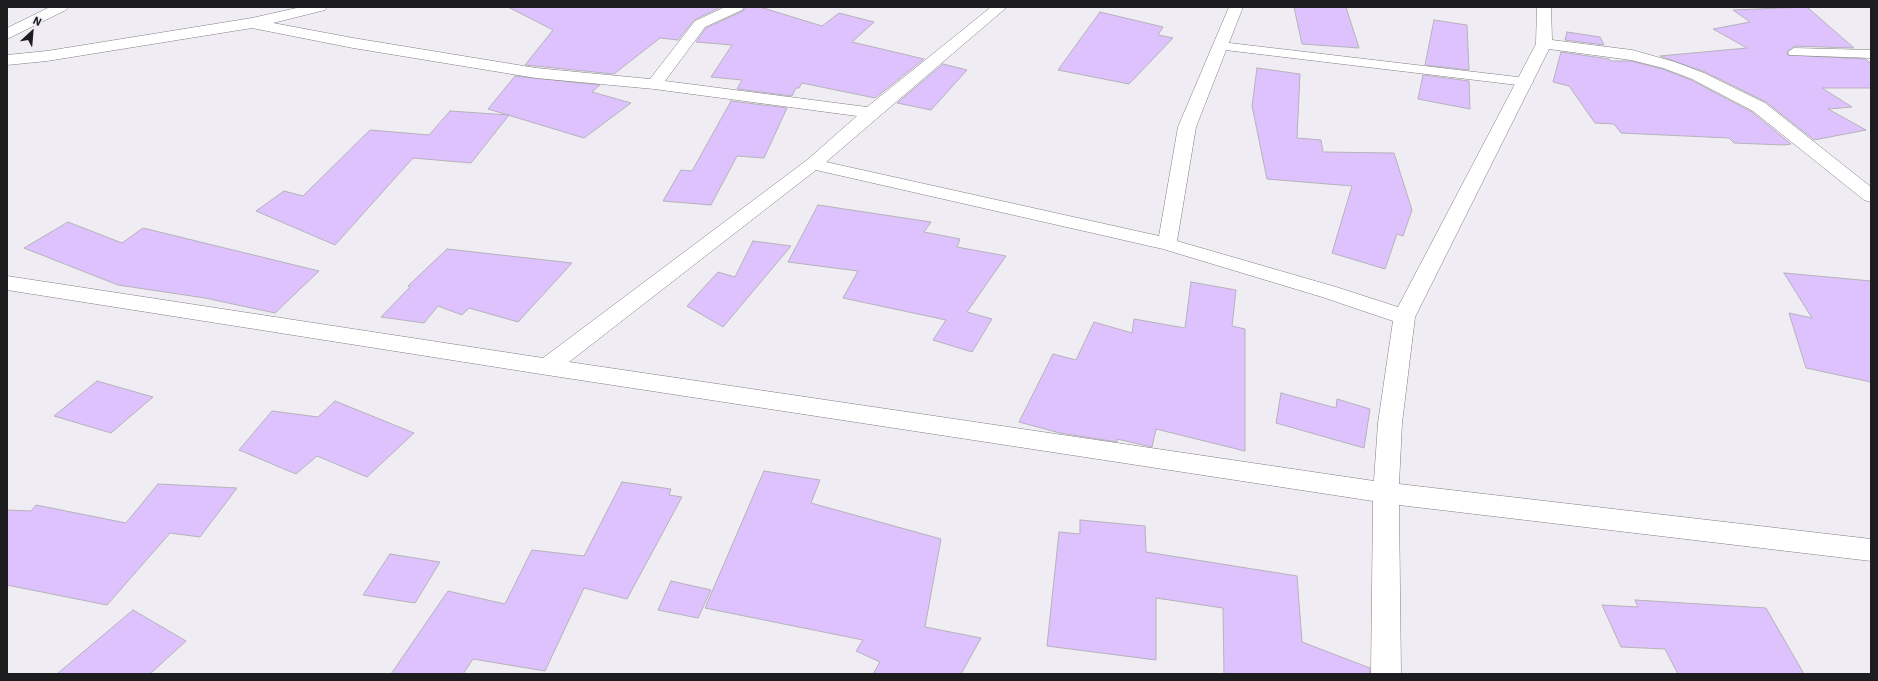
<!DOCTYPE html>
<style>
body{margin:0}
#map{position:relative;width:1878px;height:681px;overflow:hidden;background:#efecf3;font-family:"IBM Plex Sans",sans-serif}
canvas{display:block}
.frame{position:absolute;inset:0;border:8px solid #1d1c1e;pointer-events:none}
.north{position:absolute;left:12px;top:12px;width:40px;height:40px;-webkit-text-stroke:3px #efecf3;paint-order:stroke;rotate:26deg;font-size:11px;font-weight:700;line-height:16px;text-align:center;color:#1d1c1e}
.north::after{content:'';display:block;margin:auto;width:14px;height:18px;background:#1d1c1e;clip-path:polygon(50% 0,100% 100%,50% 72%,0 100%)}
</style>
<div id="map">
<canvas width="1878" height="681"></canvas>
<div class="frame"></div>
<div class="north">N</div>
</div>
<script>
const ctx = document.querySelector('canvas').getContext('2d');
ctx.lineJoin = 'round';
function fillPath(path, color) { ctx.fillStyle = color; ctx.fill(path, 'evenodd'); }
const poly = rows => new Path2D(rows.map(r => 'M' + r).join(''));
function stroke(path, color, width, dash) { ctx.strokeStyle = color; ctx.lineWidth = width; ctx.lineCap = dash ? 'butt' : 'round'; ctx.setLineDash(dash || []); ctx.stroke(path); }
const building = poly([
 [508,7,721,7,694,20,678,40,660,38,614,74,525,65,553,30,508,7],
 [745,7,760,7,822,26,839,13,874,22,852,42,924,59,875,98,802,83,799,88,796,88,792,96,737,89,742,80,711,77,732,45,696,42,706,28,743,11,745,7],
 [1294,7,1346,7,1359,48,1302,44,1294,7],
 [1807,7,1854,48,1794,46,1787,52,1788,55,1866,59,1871,64,1871,88,1822,88,1852,107,1828,109,1866,130,1814,140,1766,102,1705,72,1660,56,1747,48,1713,29,1750,22,1733,10,1807,7],
 [1100,12,1163,27,1158,35,1173,38,1129,84,1058,70,1100,12],
 [1434,20,1467,25,1469,70,1425,65,1434,20],
 [1567,32,1600,37,1604,45,1565,40,1567,32],
 [1561,52,1609,59,1610,61,1631,61,1663,69,1691,80,1752,112,1791,144,1784,145,1734,143,1729,138,1621,133,1614,124,1595,123,1569,86,1553,82,1561,52],
 [943,64,967,70,931,110,897,103,943,64],
 [1257,68,1300,74,1297,138,1321,140,1323,152,1394,153,1412,210,1403,236,1397,234,1385,269,1332,253,1352,186,1267,179,1252,106,1257,68],
 [1423,75,1469,81,1470,109,1418,99,1423,75],
 [515,76,600,85,592,92,631,103,584,138,488,109,515,76],
 [731,101,787,108,764,158,737,156,711,205,663,201,681,170,692,171,731,101],
 [450,111,509,115,471,163,413,158,335,245,256,211,284,191,303,196,370,130,429,135,450,111],
 [818,205,931,222,924,232,960,239,957,247,1006,256,967,312,992,319,972,352,933,340,946,320,843,298,858,271,788,262,818,205],
 [68,222,122,243,143,228,319,271,275,313,205,298,118,285,24,248,68,222],
 [753,241,791,246,723,327,687,306,718,272,735,277,753,241],
 [447,249,572,263,518,322,469,308,462,315,438,306,424,323,381,317,410,287,408,286,447,249],
 [1784,273,1871,281,1871,382,1806,368,1789,313,1812,318,1784,273],
 [1191,282,1236,290,1232,326,1245,329,1245,451,1156,429,1152,447,1117,439,1117,442,1060,433,1019,422,1053,354,1076,360,1094,322,1132,333,1134,319,1185,328,1191,282],
 [97,381,153,397,111,433,54,416,97,381],
 [1281,393,1336,408,1337,399,1370,409,1364,448,1276,423,1281,393],
 [335,401,414,433,367,477,317,456,296,474,239,450,272,411,318,417,335,401],
 [764,471,820,480,811,503,941,539,925,627,981,638,961,674,873,674,880,662,856,651,863,640,705,608,764,471],
 [622,482,671,489,669,495,682,497,627,599,584,588,545,671,473,659,463,674,391,674,448,591,505,604,532,550,584,556,622,482],
 [158,484,237,488,200,537,170,533,107,605,7,585,7,510,31,511,36,505,126,523,158,484],
 [1080,520,1145,526,1146,552,1297,576,1302,642,1370,668,1370,674,1224,674,1223,608,1156,598,1156,660,1047,646,1059,532,1080,534,1080,520],
 [390,554,440,562,415,603,363,595,390,554],
 [671,581,711,590,698,618,658,610,671,581],
 [1635,600,1766,608,1804,674,1678,674,1665,649,1621,647,1602,605,1638,607,1635,600],
 [133,610,186,641,150,674,57,674,133,610]
]);
fillPath(building, '#dec2fe');
stroke(building, '#b5b2b9', 1);
const service = poly([
 [1221,42,1526,78,1531,79,1533,82,1531,85,1526,86,1217,49,1215,46,1221,42],
 [1794,48,1871,50,1871,58,1789,55,1788,52,1794,48]
]);
const minor = poly([
 [50,7,68,7,66,10,7,39,7,28,50,7],
 [301,7,327,7,325,10,273,23,353,38,536,68,650,79,695,21,725,7,744,7,742,10,705,27,665,81,867,107,991,7,1007,7,826,162,1159,236,1178,127,1229,7,1243,7,1196,127,1177,241,1336,287,1398,307,1536,44,1537,7,1551,7,1552,40,1632,50,1675,62,1704,73,1765,103,1871,187,1871,202,1864,200,1753,111,1692,79,1663,68,1631,60,1549,49,1415,317,1402,423,1399,484,1871,539,1871,561,1399,505,1401,674,1371,674,1373,501,547,375,7,290,7,276,543,358,807,160,857,116,654,89,536,78,353,48,252,28,47,61,7,65,7,55,47,51,252,18,301,7],
 [816,170,1163,249,1322,297,1393,321,1378,423,1374,481,569,362,816,170]
]);
stroke(service, '#817e84', 1);
stroke(minor, '#817e84', 1);
fillPath(service, '#fff');
fillPath(minor, '#fff');
</script>
